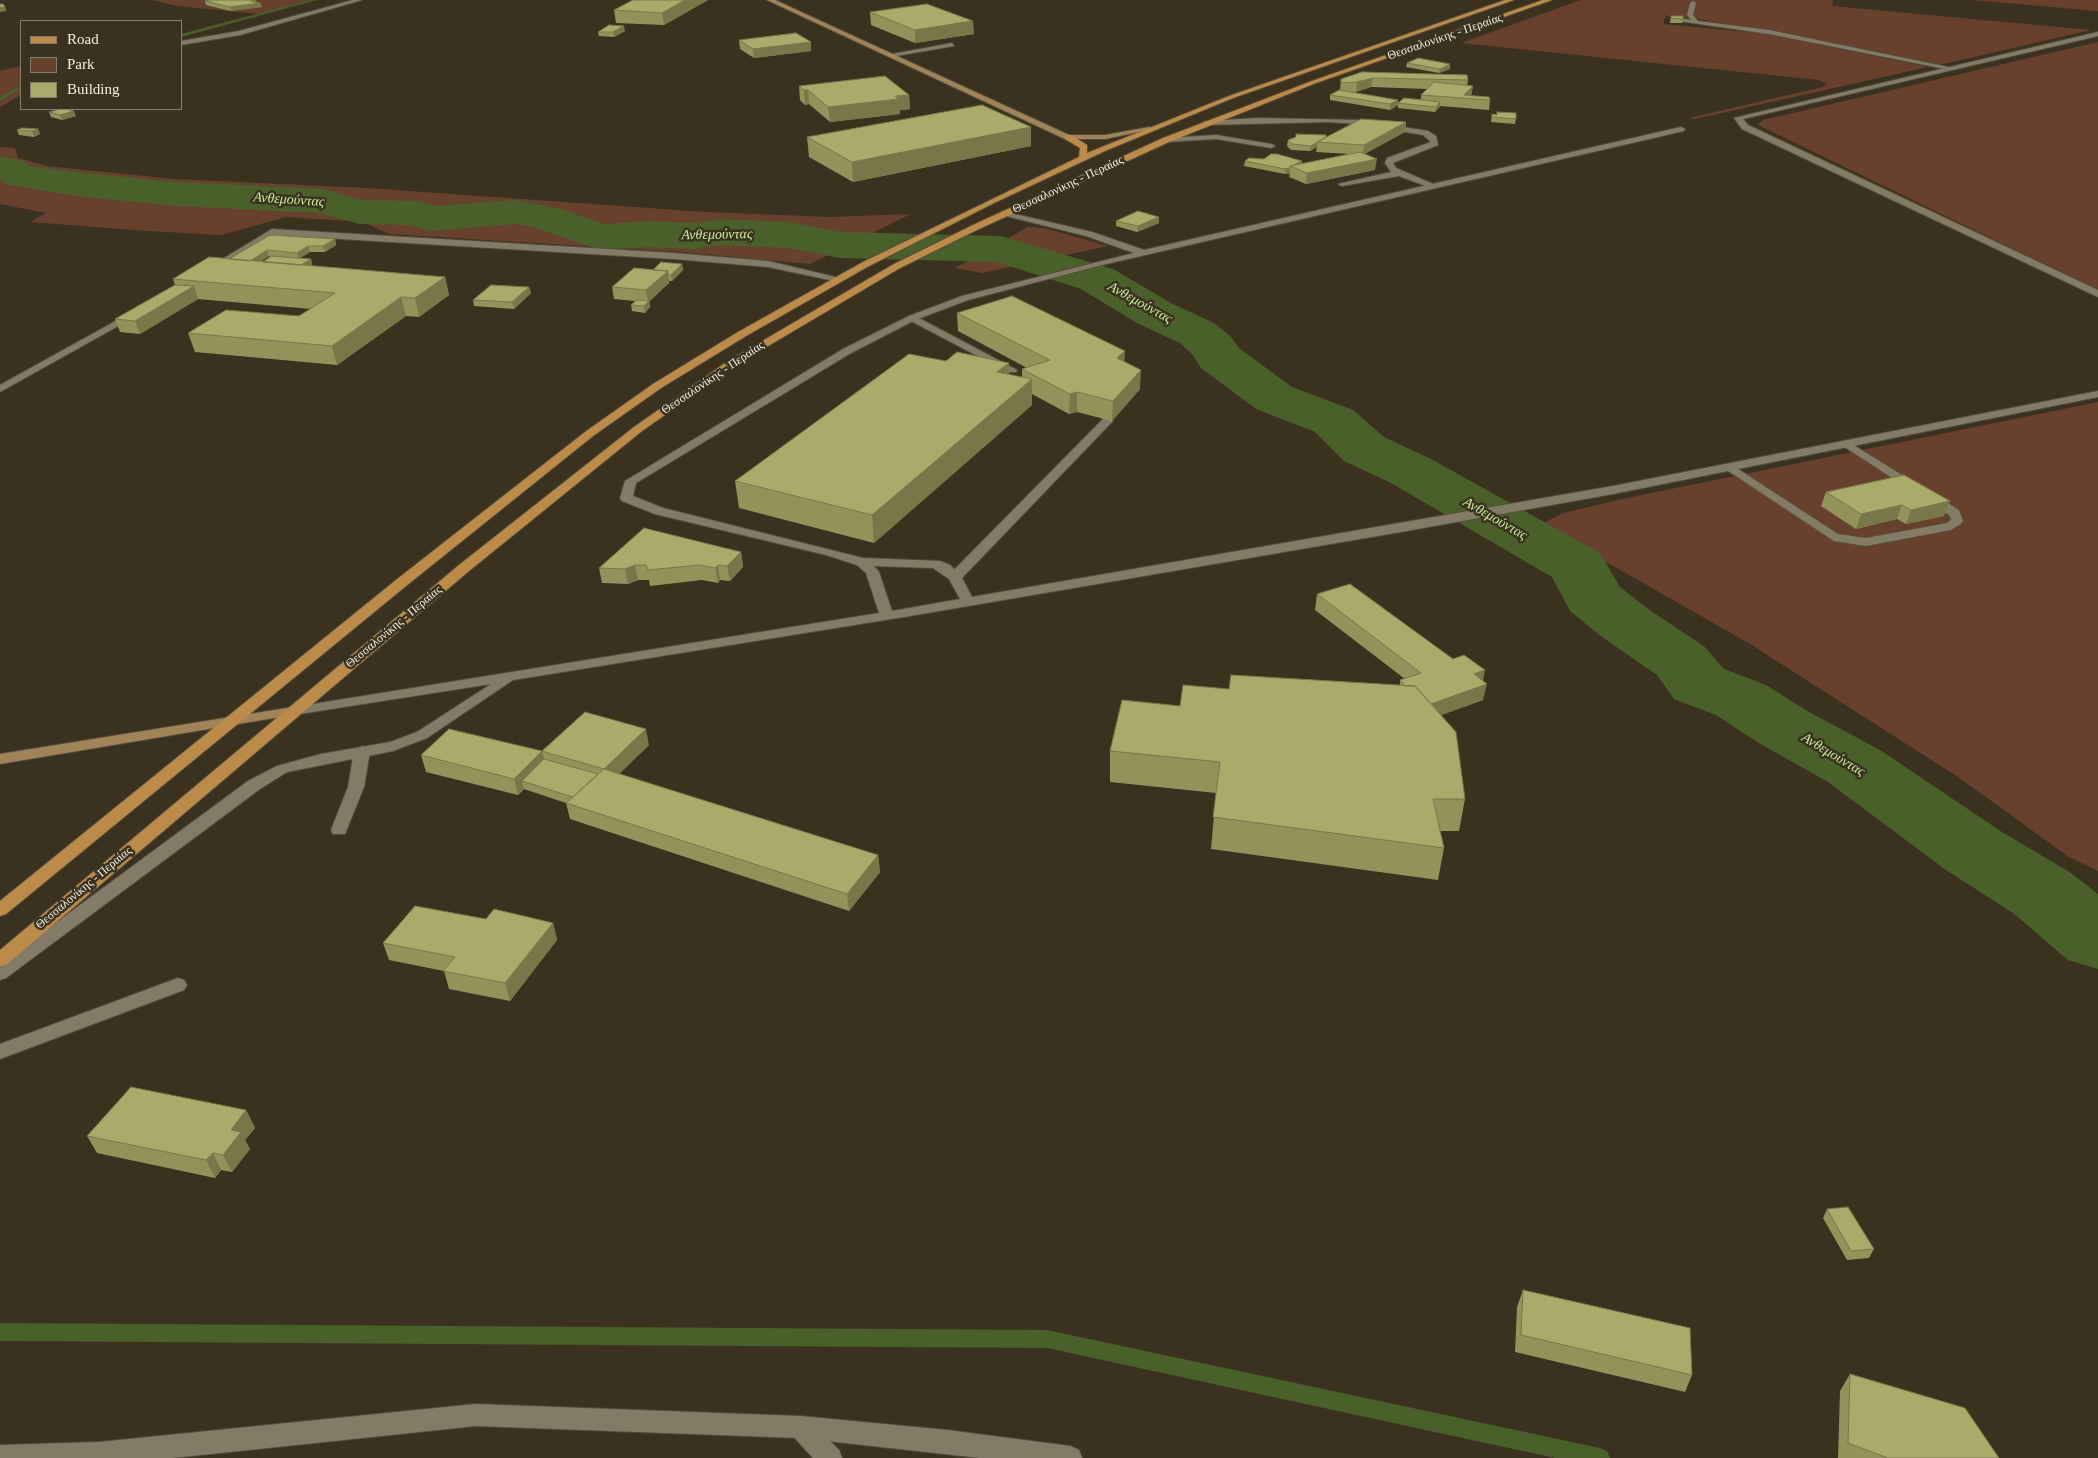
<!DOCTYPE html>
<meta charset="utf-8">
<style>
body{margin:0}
#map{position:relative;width:2098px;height:1458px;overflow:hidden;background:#3a321f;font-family:"Times New Roman",serif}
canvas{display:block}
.legend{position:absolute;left:20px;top:20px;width:162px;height:90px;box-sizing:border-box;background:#3a321f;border:1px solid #847e6d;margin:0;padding:6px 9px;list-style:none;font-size:15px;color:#f4efe3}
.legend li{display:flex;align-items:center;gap:10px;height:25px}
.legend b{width:25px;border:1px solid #847e6d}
</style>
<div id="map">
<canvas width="2098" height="1458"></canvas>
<ul class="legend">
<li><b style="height:6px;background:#bc8b49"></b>Road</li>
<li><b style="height:14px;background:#68412e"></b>Park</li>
<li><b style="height:14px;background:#aaaa6a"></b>Building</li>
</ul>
</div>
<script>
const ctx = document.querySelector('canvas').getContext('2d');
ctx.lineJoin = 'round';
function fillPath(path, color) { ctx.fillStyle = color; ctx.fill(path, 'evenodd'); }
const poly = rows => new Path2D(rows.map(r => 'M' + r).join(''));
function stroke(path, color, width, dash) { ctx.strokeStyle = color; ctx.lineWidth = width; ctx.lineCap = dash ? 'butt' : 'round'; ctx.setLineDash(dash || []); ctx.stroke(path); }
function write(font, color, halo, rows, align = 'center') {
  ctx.font = font + ' "Times New Roman",serif'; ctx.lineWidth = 5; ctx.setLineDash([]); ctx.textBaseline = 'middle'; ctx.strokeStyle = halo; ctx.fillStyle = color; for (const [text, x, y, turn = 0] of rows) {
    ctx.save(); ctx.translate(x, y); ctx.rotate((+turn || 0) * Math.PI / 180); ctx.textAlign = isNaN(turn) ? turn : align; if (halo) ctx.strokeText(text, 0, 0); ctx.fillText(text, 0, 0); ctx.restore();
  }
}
fillPath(poly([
 [153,0,310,0,259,14,177,6],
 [1581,0,1833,0,1832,6,2091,30,1939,65,1699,19,1693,15,1696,3,1690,2,1687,11,1688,18,1666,16,1663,24,1760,33,1928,67,1695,119,1689,118,1823,87,1827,84,1819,80,1461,43],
 [1971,0,2098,0,2098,11],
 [2098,42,2098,290,1758,125,1763,120],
 [21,66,21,95,0,107,0,71],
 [0,147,15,148,18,158,47,166,173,179,367,188,705,212,830,217,911,214,810,264,681,252,389,234,363,222,286,217,221,235,148,231,30,222,46,213,0,204],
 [1028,227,1044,228,1108,246,982,273,955,268],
 [2098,402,2098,871,2069,857,1958,777,1750,644,1624,572,1537,526,1563,513,1627,498]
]), '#68412e');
fillPath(poly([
 [310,0,317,0,181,37,181,34,310,0],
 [21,85,21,89,0,101,0,97,21,85],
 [0,1323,1047,1330,1600,1448,1607,1451,1610,1458,1555,1458,1047,1348,0,1341,0,1323]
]), '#49602a');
fillPath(poly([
 [0,156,24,161,30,166,76,172,176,182,323,189,362,200,417,201,436,206,516,200,561,209,604,224,648,221,695,223,718,219,789,222,840,232,1001,236,1113,269,1171,303,1214,323,1230,336,1239,348,1292,387,1353,410,1384,437,1431,459,1600,553,1620,587,1648,609,1705,647,1724,669,1766,685,1809,712,1880,750,2002,832,2071,873,2098,894,2098,969,2068,960,2013,913,1946,870,1828,782,1757,742,1716,715,1674,699,1657,675,1602,637,1570,611,1552,577,1391,483,1344,461,1315,432,1256,409,1201,368,1192,354,1180,343,1137,323,1081,289,997,262,840,258,789,248,718,245,695,249,648,247,600,250,536,228,516,224,430,231,410,225,359,224,320,213,176,206,76,196,5,184,0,179,0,156]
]), '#49602a');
const lane = poly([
 [353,0,362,0,240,35,181,45,181,41,239,31,353,0],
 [1693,1,1696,3,1693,15,1698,21,1769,30,1953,68,1950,70,1769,34,1671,20,1673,17,1691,20,1687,15,1690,3,1693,1],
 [952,43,954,46,890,57,887,55,952,43],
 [1258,118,1359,120,1428,131,1436,136,1438,145,1393,163,1396,168,1438,186,1431,188,1399,176,1342,186,1338,184,1391,172,1385,163,1387,158,1431,142,1423,135,1359,124,1327,122,1206,125,1202,123,1206,121,1258,118],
 [1216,135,1271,144,1275,146,1271,148,1216,139,1166,142,1162,140,1166,138,1216,135],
 [909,316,915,316,1017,370,1016,372,1008,372,909,320,909,316],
 [1107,418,1113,421,1111,423,960,580,950,580,948,577,950,574,1103,419,1107,418],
 [1847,441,1959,510,1963,521,1961,524,1951,530,1866,546,1834,541,1722,467,1724,465,1732,465,1838,534,1866,538,1947,523,1951,520,1949,515,1843,446,1843,442,1847,441],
 [362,746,370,751,364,787,345,834,333,834,331,830,348,787,354,751,362,746],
 [178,978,184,980,187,985,184,990,0,1059,0,1044,178,978],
 [800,1416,808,1419,839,1450,842,1458,813,1458,792,1435,788,1427,792,1419,800,1416]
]);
const street = poly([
 [2098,32,2098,36,1743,119,1748,125,2098,290,2098,297,1742,129,1734,118,2098,32],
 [1681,127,1685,129,1684,131,1102,265,968,300,915,320,851,353,636,483,633,496,663,508,863,558,940,561,950,565,960,574,972,597,1613,486,2098,391,2098,397,1613,494,1395,533,910,616,513,680,427,738,393,751,287,772,260,789,6,978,0,980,0,964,248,781,277,766,321,754,390,742,417,732,491,684,293,715,288,714,286,711,288,708,879,613,866,573,857,565,826,555,655,514,622,501,620,498,625,481,843,349,909,316,962,296,1134,253,1086,236,1002,215,1002,211,1092,232,1144,250,1681,127],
 [874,566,933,568,949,579,960,599,892,611,879,572,874,566],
 [272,229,674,253,768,261,844,279,839,282,768,267,674,259,274,235,214,271,206,269,272,229],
 [130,313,138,315,0,392,0,385,130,313],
 [476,1404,800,1416,947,1430,1070,1446,1079,1450,1082,1458,980,1458,800,1438,476,1426,173,1458,0,1458,0,1445,99,1442,476,1404]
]);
const secondary = poly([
 [767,0,775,0,1069,135,1105,135,1149,127,1153,129,1105,139,1065,139,767,0],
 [293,707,298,708,300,711,298,714,0,764,0,754,293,707]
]);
const primary = poly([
 [1505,0,1514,0,1233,98,1105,151,994,203,869,266,746,336,661,388,593,436,406,586,6,914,0,916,0,901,396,580,585,432,653,384,738,332,863,262,1079,157,1080,148,1065,139,1065,135,1071,135,1087,145,1087,153,1229,96,1505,0],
 [1543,0,1552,0,1316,83,1169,142,979,229,900,268,736,365,642,431,469,571,6,965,0,966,0,950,459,565,634,427,728,361,894,264,973,225,1163,138,1312,81,1543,0]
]);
stroke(lane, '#544d3c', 2);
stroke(street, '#544d3c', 2);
stroke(secondary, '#544d3c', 2);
stroke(primary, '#544d3c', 2);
fillPath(lane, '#847b66');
fillPath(street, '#847b66');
fillPath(secondary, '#a08358');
fillPath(primary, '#bc8b49');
fillPath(poly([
 [633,0,708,0,664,25,616,23,614,10],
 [205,1,257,3,260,3,262,7,231,11,206,5],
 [870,12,974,34,915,43,871,25],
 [1671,16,1683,19,1682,23,1670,23],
 [625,31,614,37,599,36,598,32],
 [739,40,811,42,811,51,754,58,740,49],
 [1407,63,1450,64,1450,69,1439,73,1406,67],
 [1362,72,1468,80,1467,86,1473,86,1471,96,1490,100,1489,110,1440,106,1435,112,1398,108,1398,103,1421,99,1421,95,1427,89,1371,87,1356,92,1350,92,1398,100,1398,105,1390,110,1330,100,1330,95,1340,90,1341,79],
 [799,86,909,95,910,109,900,110,900,114,830,122,809,104,805,105,800,100],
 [49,112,76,116,62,120,51,117],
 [1492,114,1516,119,1515,124,1491,122],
 [1406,122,1405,132,1364,154,1375,170,1306,184,1289,177,1290,174,1285,174,1244,166,1245,161,1302,161,1302,164,1349,154,1316,152,1317,147,1310,151,1291,150,1287,146,1288,140,1326,137],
 [1031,127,1031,146,853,182,809,157,807,137],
 [38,129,40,134,34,137,19,135,17,130],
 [1116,221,1159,223,1137,232,1116,226],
 [270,235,335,239,336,245,325,252,310,252,300,258,311,259,312,265,311,266,445,277,449,295,419,317,406,316,337,365,195,352,188,333,299,316,311,309,198,299,140,334,120,332,115,319,175,285,173,279,229,259],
 [269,256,271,257,263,262,260,262],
 [682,264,683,270,672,281,669,281,669,283,649,301,650,307,645,313,632,311,631,305,635,301,614,299,612,287,653,270],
 [529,287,531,293,514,309,474,306,473,300],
 [957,313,1124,361,1140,389,1112,421,1077,412,1069,414,1032,394,1032,405,874,543,739,508,735,481,946,361,1009,363,1009,374,1022,377,1022,369,1027,368,958,331],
 [1904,475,1944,516,1906,524,1897,519,1856,529,1821,506,1826,492],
 [741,552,743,567,730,581,720,580,718,583,702,580,650,586,649,580,638,580,628,584,602,583,599,568],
 [1317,594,1483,681,1483,700,1441,715,1465,799,1459,831,1440,831,1444,848,1438,880,1211,849,1216,793,1110,782,1110,751,1229,689,1400,685,1400,680,1405,679,1315,610],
 [649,745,619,774,878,855,880,872,849,911,570,819,566,803,524,789,518,795,426,772,421,755,542,751],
 [486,919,553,923,557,940,510,1001,449,989,444,971,389,960,383,943],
 [246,1110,255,1128,245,1140,250,1149,232,1172,221,1170,215,1178,97,1153,87,1136],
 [1827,1209,1874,1249,1869,1258,1847,1260,1823,1218],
 [1523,1290,1692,1375,1685,1392,1515,1352,1517,1307],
 [1850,1374,1999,1458,1838,1458,1840,1391]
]), '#92925b');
fillPath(poly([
 [256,0,257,3,260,3,262,7,231,11,230,7],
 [654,0,708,0,664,25,662,13],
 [5,7,7,11,0,12,0,8],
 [973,21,974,34,915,43,915,30],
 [624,26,625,31,614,37,613,32],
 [811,42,811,51,754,58,753,49],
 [1450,64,1450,69,1439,73,1440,69],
 [1373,78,1371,87,1356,92,1357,82],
 [1473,86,1471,96,1464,95],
 [804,90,808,90,809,104,805,105],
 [909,95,910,109,900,110,900,114,830,122,828,107],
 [1398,100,1398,105,1390,110,1390,104],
 [1440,102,1440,107,1435,112,1436,107],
 [74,111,76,116,62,120,60,115],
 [1406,122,1405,132,1363,155,1364,145],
 [1031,127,1031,146,853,182,852,162],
 [38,129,40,134,34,137,32,131],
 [1317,142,1317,147,1310,151,1311,146],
 [1377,159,1375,170,1306,184,1307,173],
 [1302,161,1301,166,1294,165],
 [1290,168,1290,174,1285,174,1285,169],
 [1159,217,1159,223,1137,232,1138,226],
 [335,239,336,245,325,252,323,246],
 [308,246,310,252,299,259,297,253],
 [267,250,269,256,245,270,244,264],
 [311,259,312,265,302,272,300,266],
 [682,264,683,270,672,281,671,275],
 [668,271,669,283,648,303,646,290],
 [445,277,449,295,419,317,415,298],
 [194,286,198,299,140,334,135,321],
 [529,287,531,293,514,309,512,302],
 [401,297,406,316,337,365,332,346],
 [649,301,650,307,645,313,644,306],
 [1125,351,1124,370,1117,358],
 [1009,363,1010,388,997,372],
 [1141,370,1140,389,1112,421,1113,401],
 [1032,379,1032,405,874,543,872,515],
 [1077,392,1077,412,1069,414,1070,394],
 [1950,501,1944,516,1906,524,1911,510],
 [1902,505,1897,519,1856,529,1861,514],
 [741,552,743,567,730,581,727,566],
 [635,565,638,580,628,584,625,569],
 [718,565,720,580,718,583,715,568],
 [1485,670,1482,686,1487,684,1483,700,1422,722,1424,706,1474,674],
 [646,729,649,745,608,785,604,769],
 [542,751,546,767,522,781,524,789,518,795,514,779],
 [878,855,880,872,849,911,847,894],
 [553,923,557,940,510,1001,505,983],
 [246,1110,255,1128,245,1140,250,1149,232,1172,223,1155,231,1130],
 [213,1153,221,1170,215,1178,206,1160]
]), '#77774a');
const building = poly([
 [209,0,256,0,251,1,260,3,230,7,205,1,209,0],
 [633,0,685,0,662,13,614,10,633,0],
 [0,4,3,4,5,7,0,8,0,4],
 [927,4,973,21,915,30,870,12,927,4],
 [1671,16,1683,16,1683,19,1671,18,1671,16],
 [609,25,624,26,613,32,598,32,609,25],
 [796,33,811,42,753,49,739,40,796,33],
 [1418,58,1450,64,1440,69,1407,63,1418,58],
 [1362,72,1467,75,1468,80,1373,78,1357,82,1341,83,1341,79,1362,72],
 [885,76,909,95,895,96,899,99,828,107,808,90,804,90,799,86,885,76],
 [1434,82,1473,86,1464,95,1489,97,1490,100,1421,95,1434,82],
 [1339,90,1398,100,1390,104,1330,95,1339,90],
 [1404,98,1440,102,1436,107,1398,103,1404,98],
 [982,105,1031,127,852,162,807,137,982,105],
 [61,109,65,109,74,111,60,115,49,112,61,109],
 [1497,112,1516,113,1516,119,1492,117,1492,114,1497,115,1497,112],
 [1361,119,1406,122,1364,145,1317,142,1361,119],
 [22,128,38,129,32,131,17,130,22,128],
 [1296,134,1326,135,1326,137,1311,146,1292,144,1288,140,1296,137,1296,134],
 [1360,152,1377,159,1307,173,1290,166,1360,152],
 [1271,154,1277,154,1302,161,1294,165,1295,165,1290,166,1290,168,1285,169,1245,161,1249,158,1264,159,1271,154],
 [1138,211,1159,217,1138,226,1116,221,1138,211],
 [270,235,335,239,323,246,308,246,297,253,267,250,250,261,229,259,270,235],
 [271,256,311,259,301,265,263,262,271,256],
 [209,257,445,277,415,298,401,297,332,346,188,333,226,310,299,316,335,293,173,279,209,257],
 [661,262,682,264,671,275,668,275,668,271,653,270,661,262],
 [634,268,668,271,646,290,612,287,634,268],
 [175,285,194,286,135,321,115,319,175,285],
 [491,285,529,287,512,302,473,300,491,285],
 [1012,296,1125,351,1117,358,1141,370,1113,401,1077,392,1070,394,1022,369,1050,360,957,313,1012,296],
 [637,300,649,301,644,306,631,305,637,300],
 [957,352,1009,363,997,372,1032,379,872,515,735,481,909,354,946,361,957,352],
 [1904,475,1950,501,1911,510,1902,505,1861,514,1826,492,1904,475],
 [644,528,741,552,727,566,718,565,715,568,699,565,648,570,646,565,635,565,625,569,599,568,644,528],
 [1350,584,1453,659,1464,655,1485,670,1474,674,1487,684,1431,704,1415,686,1405,686,1400,680,1421,673,1317,594,1350,584],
 [1231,675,1415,686,1456,732,1465,799,1433,799,1444,848,1213,817,1220,762,1110,751,1122,700,1180,706,1183,685,1229,689,1231,675],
 [585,712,646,729,604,769,878,855,847,894,566,803,604,769,542,751,585,712],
 [449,729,542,751,514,779,421,755,449,729],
 [544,759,598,774,573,797,522,781,544,759],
 [415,906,486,919,494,909,553,923,505,983,443,971,455,957,383,943,415,906],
 [131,1087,246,1110,231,1130,241,1132,223,1155,213,1153,206,1160,87,1136,131,1087],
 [1848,1207,1874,1249,1851,1251,1827,1209,1848,1207],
 [1523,1290,1690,1328,1692,1375,1521,1335,1523,1290],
 [1850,1374,1965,1408,1999,1458,1888,1458,1848,1443,1850,1374]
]);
fillPath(building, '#aaaa6a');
stroke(building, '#77774a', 1);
write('12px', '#f4efe3', '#3a321f', [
 ["Θεσσαλονίκης - Περαίας",1445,37,-19],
 ["Θεσσαλονίκης - Περαίας",1068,185,-25],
 ["Θεσσαλονίκης - Περαίας",713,378,-34],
 ["Θεσσαλονίκης - Περαίας",394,627,-40],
 ["Θεσσαλονίκης - Περαίας",84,888,-40]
]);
write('italic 14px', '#c6ed9a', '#3a321f', [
 ["Ανθεμούντας",289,200,4],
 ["Ανθεμούντας",717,235,-1],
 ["Ανθεμούντας",1140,303,29],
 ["Ανθεμούντας",1495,519,30],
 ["Ανθεμούντας",1833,755,31]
]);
</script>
